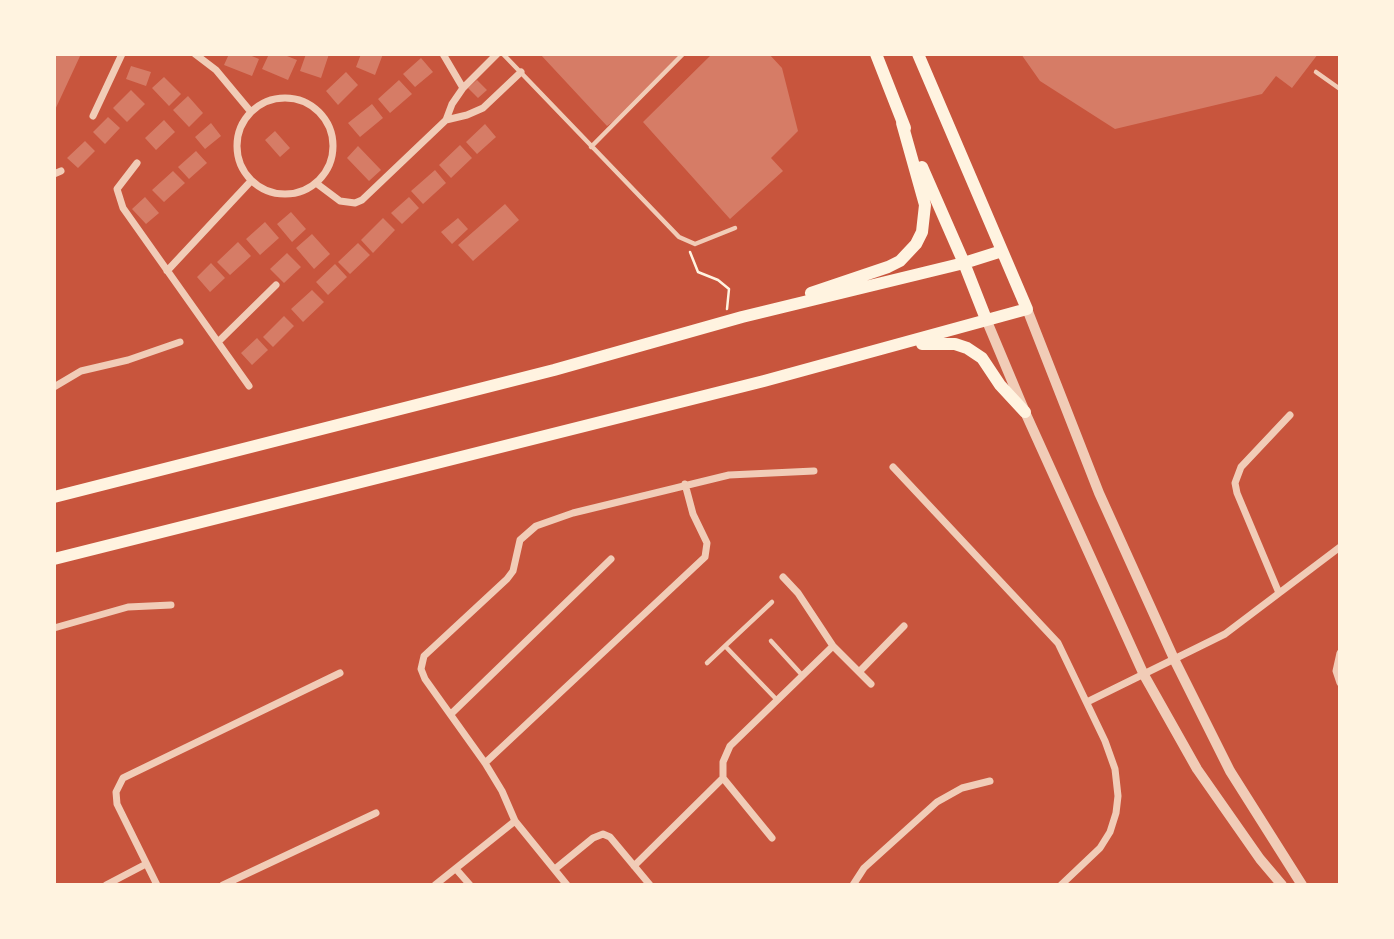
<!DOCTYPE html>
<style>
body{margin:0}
#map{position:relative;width:1394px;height:939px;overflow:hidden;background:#c8553d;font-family:"PT Sans Narrow",sans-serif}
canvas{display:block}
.frame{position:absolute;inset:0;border:56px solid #fff3e0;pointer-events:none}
</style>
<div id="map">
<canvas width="1394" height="939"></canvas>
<div class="frame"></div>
</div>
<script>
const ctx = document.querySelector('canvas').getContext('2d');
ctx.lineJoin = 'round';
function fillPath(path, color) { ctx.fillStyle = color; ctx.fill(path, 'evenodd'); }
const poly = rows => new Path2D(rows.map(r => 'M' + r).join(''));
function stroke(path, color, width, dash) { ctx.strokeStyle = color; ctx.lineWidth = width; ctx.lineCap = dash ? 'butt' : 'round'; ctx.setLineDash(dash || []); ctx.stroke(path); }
fillPath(poly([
 [54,54,81,54,54,112],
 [229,54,247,54,259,59,252,76,224,65],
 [269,54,282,54,297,60,288,80,262,69],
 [306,54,329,54,321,78,300,71],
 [361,54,383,54,375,75,356,67],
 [540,54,681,54,625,113,607,126],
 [712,54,769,54,782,68,798,131,771,158,783,171,730,219,643,122],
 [1021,54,1318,54,1292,88,1276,76,1262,94,1115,129,1040,81],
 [421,58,433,72,415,87,403,74],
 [131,66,151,72,146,86,126,79],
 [346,72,358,85,338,105,326,91],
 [164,77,181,94,169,106,152,88],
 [399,80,412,94,390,113,378,99],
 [477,80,487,90,478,98,468,88],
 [131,90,145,104,127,122,113,108],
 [188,96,203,113,189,127,173,110],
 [372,104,383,118,360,137,348,123],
 [108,117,120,128,105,144,93,132],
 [164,120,175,132,156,150,145,138],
 [211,123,221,136,205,149,195,137],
 [485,124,496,137,477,154,466,142],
 [275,131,290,148,280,157,265,140],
 [85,141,95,151,78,168,67,158],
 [460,145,472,158,451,178,439,165],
 [358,146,381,170,369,181,347,158],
 [196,151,207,163,189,179,178,167],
 [435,170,446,183,423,204,411,191],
 [173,171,185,183,164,202,152,190],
 [145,197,159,213,146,224,132,209],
 [409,197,419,208,402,224,391,213],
 [505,204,519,220,473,261,458,245],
 [291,212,306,229,292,242,277,224],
 [383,218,395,230,373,253,361,240],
 [458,218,468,229,452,244,441,232],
 [265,222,279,238,260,255,246,239],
 [312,234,330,254,314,269,296,248],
 [238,242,251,256,230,275,217,262],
 [358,243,370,255,350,274,338,262],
 [287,253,301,267,284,283,270,269],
 [211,263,225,278,210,292,197,277],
 [335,264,347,277,328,295,316,282],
 [312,290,324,302,303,322,291,309],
 [284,316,294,326,273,347,263,337],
 [257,338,268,350,252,365,241,353]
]), '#d67c66');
stroke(poly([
 [690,252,698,272,718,280,729,289,727,309]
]), '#fff3e0', 2.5);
stroke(poly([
 [503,54,679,237,695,244,735,228],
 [1316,72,1340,89],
 [591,147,683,54],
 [772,602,725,646,777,700],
 [771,641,802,675],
 [707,663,725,646]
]), '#f1ccb7', 4.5);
stroke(poly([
 [195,54,216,70,251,112],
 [443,54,463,88],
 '237 146a48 48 0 1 1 96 0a48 48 0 1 1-96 0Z',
 [93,116,122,54],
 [446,120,467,115,483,108,521,72],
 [137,163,117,189,123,208,249,386],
 [54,174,61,171],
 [316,183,340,201,355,203,362,200,446,120,452,104,463,88,497,54],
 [167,271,251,181],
 [218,342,276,285],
 [54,387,81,371,128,360,180,342],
 [893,467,1058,643,1105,741,1115,769,1118,796,1116,813,1110,832,1100,848,1061,885],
 [783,577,798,593,833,646,871,684],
 [1279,593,1237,493,1235,483,1241,467,1290,415],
 [54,628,128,607,171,605],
 [1340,653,1336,671,1340,683],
 [859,672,904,626],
 [1087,702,1225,634,1340,547],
 [451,714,611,559],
 [485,763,705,557,707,543,693,514,685,484],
 [723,778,772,838],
 [634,866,723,778,723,762,730,746,833,646],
 [456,869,470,885],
 [555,869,593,838,603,834,610,837,650,885],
 [106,885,146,864],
 [157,885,117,804,116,792,123,778,340,673],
 [223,885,376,813],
 [435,885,515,821],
 [567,885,515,821,502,791,485,763,425,679,421,669,424,656,507,579,513,571,520,540,536,526,573,513,729,475,814,471],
 [853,885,864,868,937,802,962,788,990,781]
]), '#f1ccb7', 7);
stroke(poly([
 [1027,309,1099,493,1175,661,1230,771,1302,885],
 [986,319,1025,412,1144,675,1197,769,1260,859,1282,885]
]), '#f1ccb7', 10);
stroke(poly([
 [876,54,905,128],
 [922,167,964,263,986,319],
 [811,293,888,267,900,261,916,244,922,232,925,205,902,123],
 [922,344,955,344,967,348,982,358,1000,385,1025,412],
 [54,497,554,370,742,317,964,263,1002,251],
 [54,559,764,381,1027,309,918,54]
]), '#fff3e0', 12);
</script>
